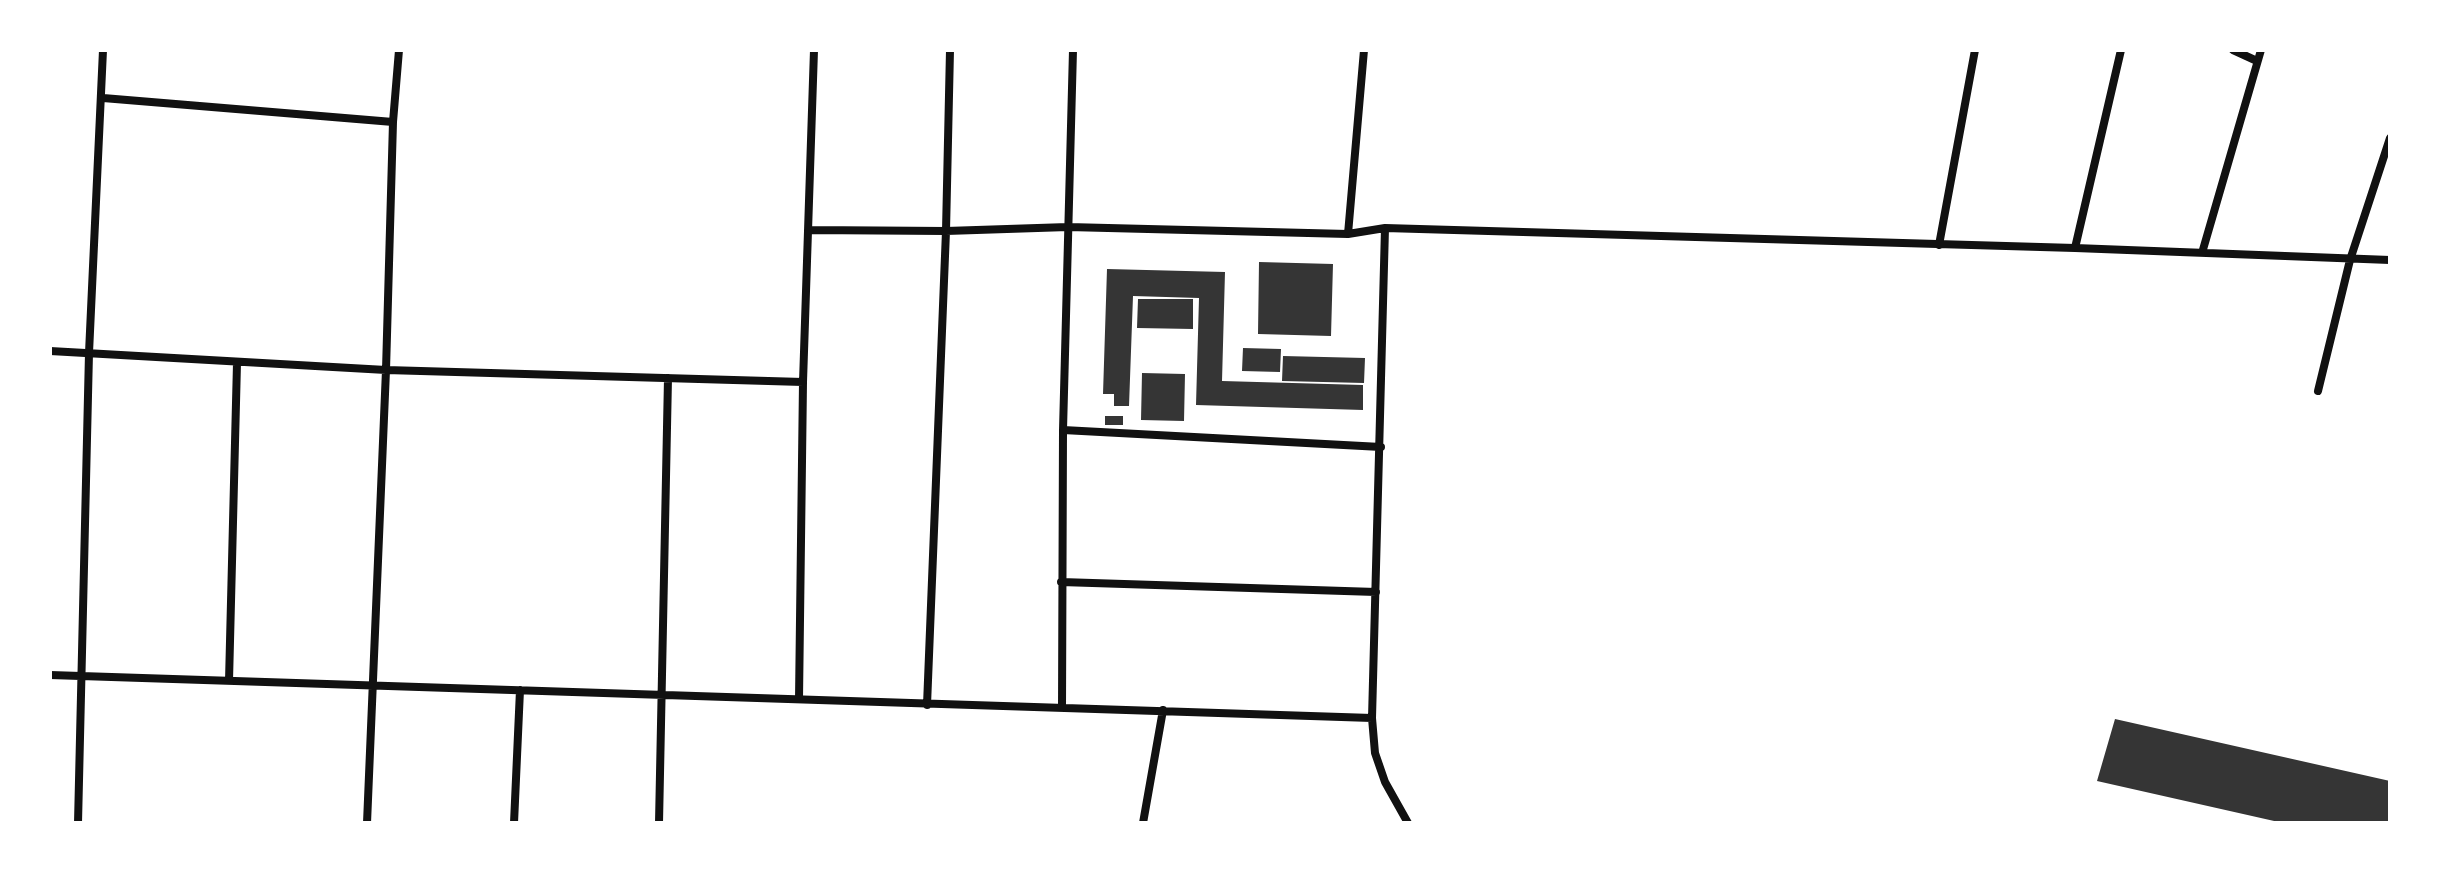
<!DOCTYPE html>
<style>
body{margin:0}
#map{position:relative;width:2440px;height:873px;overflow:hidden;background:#fff;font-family:Helvetica,sans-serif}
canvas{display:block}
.frame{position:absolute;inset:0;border:52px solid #fff;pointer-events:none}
</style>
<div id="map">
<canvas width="2440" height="873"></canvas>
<div class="frame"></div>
</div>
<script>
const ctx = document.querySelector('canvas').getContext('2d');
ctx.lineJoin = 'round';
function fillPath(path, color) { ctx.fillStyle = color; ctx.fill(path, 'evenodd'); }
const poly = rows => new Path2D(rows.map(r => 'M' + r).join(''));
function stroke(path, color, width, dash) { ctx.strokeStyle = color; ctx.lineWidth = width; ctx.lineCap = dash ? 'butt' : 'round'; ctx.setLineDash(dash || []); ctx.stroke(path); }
fillPath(poly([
 [1259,262,1333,264,1331,336,1258,334],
 [1107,269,1225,272,1222,381,1363,385,1363,410,1196,405,1199,298,1133,296,1129,406,1114,406,1114,394,1103,394],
 [1138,299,1193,299,1193,329,1137,328],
 [1243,348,1281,349,1280,372,1242,371],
 [1283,356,1365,358,1364,383,1282,381],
 [1142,373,1185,374,1184,421,1141,420],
 [1105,416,1123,416,1123,425,1105,425],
 [2115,719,2390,781,2390,823,2283,823,2097,781]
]), '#353535');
stroke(poly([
 [2233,50,2257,61],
 [103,98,393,122],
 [1385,228,1372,718,1375,753,1385,782,1408,823],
 [808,230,946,231,1068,227,1348,234,1385,228,2075,248,2390,260],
 [1348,234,1364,50],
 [1939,245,1975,50],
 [2075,248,2121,50],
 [2202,253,2261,50],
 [50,351,386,370,803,382],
 [2318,391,2350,260,2390,138],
 [1063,430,1381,447],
 [1061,582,1376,592],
 [50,675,1372,718],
 [229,681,237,363],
 [799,699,803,382,814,50],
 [927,705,946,231,950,50],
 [1062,708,1063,430,1073,50],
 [78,823,89,353,103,50],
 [367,823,386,370,393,122,399,50],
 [514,823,520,690],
 [659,823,668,378],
 [1143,823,1163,710]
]), '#111', 8);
</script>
